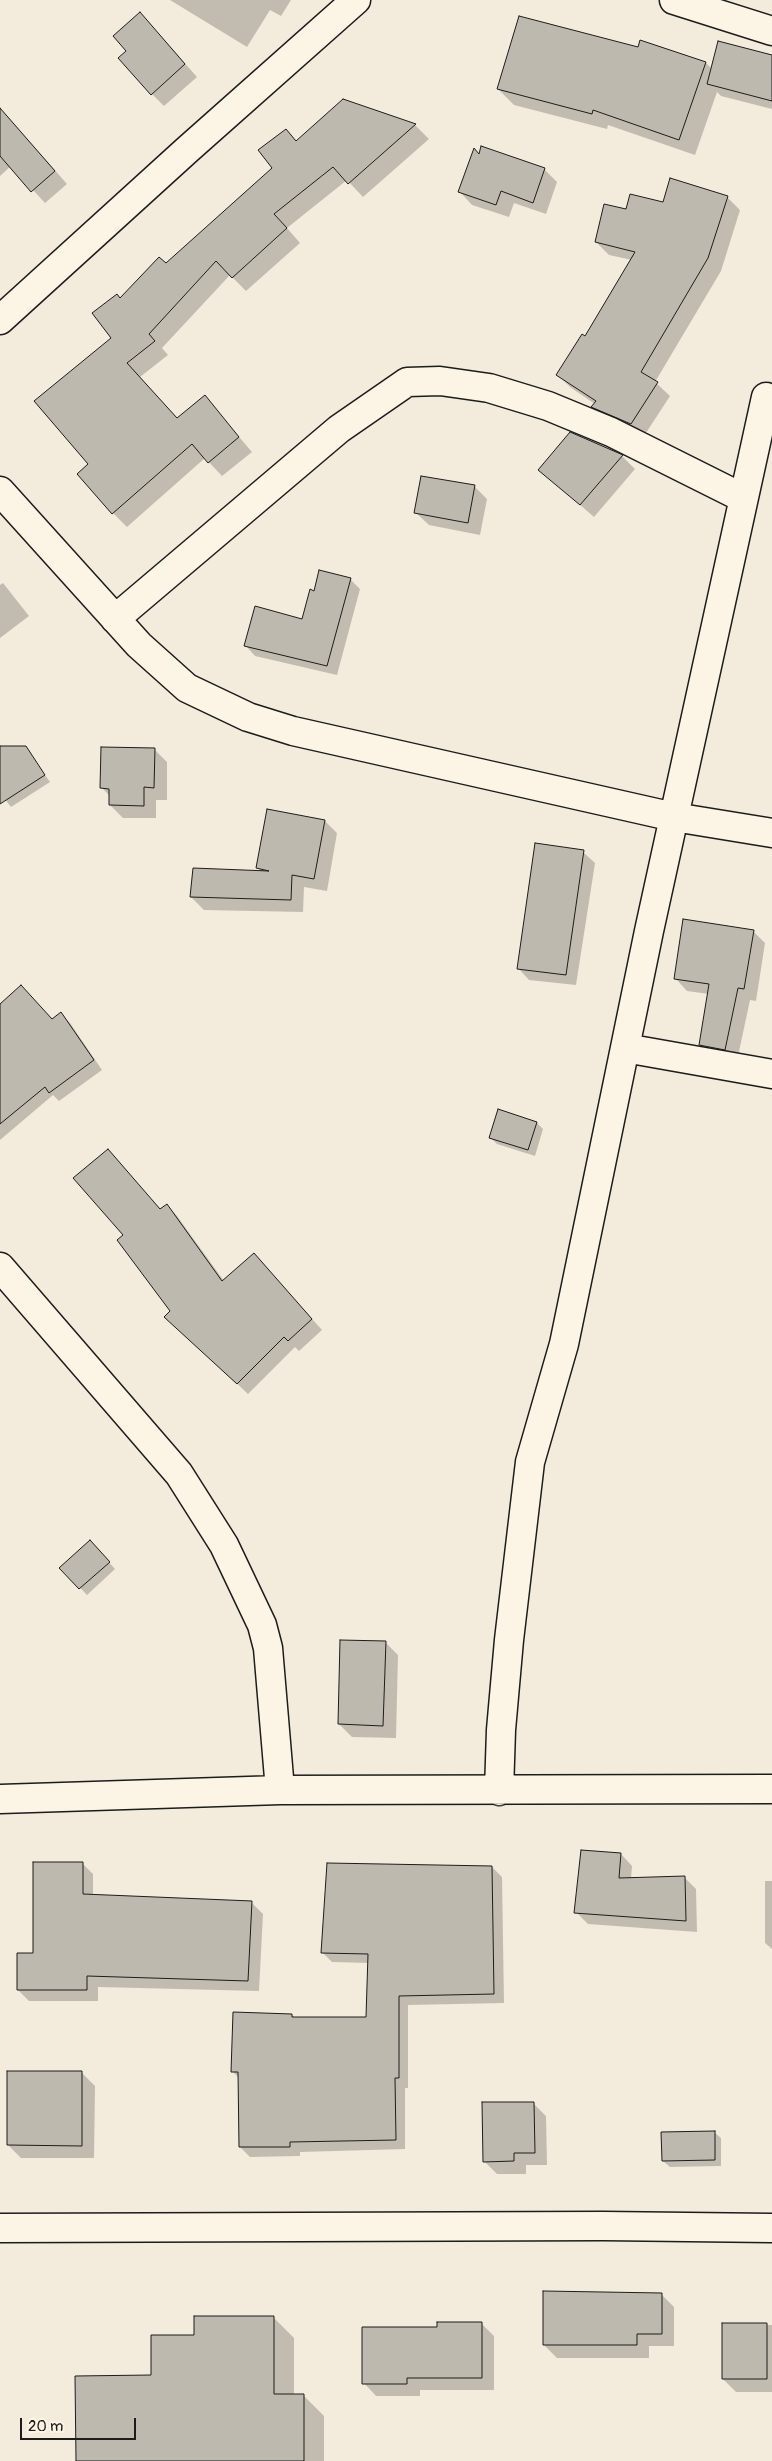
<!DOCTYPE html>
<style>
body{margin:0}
#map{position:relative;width:772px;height:2461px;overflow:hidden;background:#f3ecdd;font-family:Pangolin,sans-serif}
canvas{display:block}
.scale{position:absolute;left:20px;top:2418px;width:116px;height:22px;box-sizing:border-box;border:2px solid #1c1c1c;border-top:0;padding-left:6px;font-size:15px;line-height:18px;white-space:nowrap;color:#1c1c1c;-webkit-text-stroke:4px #fcf5e5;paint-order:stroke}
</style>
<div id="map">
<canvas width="772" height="2461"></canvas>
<div class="scale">20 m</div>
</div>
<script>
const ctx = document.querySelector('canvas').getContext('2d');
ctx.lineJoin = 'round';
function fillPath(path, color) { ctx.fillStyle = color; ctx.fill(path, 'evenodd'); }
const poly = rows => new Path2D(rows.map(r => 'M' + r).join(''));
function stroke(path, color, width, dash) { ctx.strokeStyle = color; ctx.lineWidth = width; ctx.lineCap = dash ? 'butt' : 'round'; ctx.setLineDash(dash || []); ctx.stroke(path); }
fillPath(poly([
 [170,0,291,0,281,16,270,10,247,47],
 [153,27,197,77,164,106,152,94,128,51],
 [639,48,706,63,712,69,772,57,772,109,721,96,717,92,695,155,608,125,607,129,514,105,498,89],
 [344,101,415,125,429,139,363,197,347,180,287,228,300,243,246,291,230,275,162,348,168,355,140,377,178,419,205,397,252,452,222,476,205,458,127,527,113,513,90,464,120,299,166,264,274,168,285,130,297,142],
 [0,108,67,184,45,203,11,166,0,176],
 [480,156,544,169,557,182,546,214,514,203,509,217,472,205,460,192],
 [727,197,740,210,721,271,655,382,670,396,644,436,605,419,593,407,595,404,570,387,558,375,586,338,632,260,609,255,596,242,627,210,664,203],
 [570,433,622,456,635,469,594,517,540,470],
 [474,486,487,499,480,535,429,525,416,513],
 [350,579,360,589,337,675,255,656,245,645,303,621,315,592],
 [3,583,29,616,0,638,0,585],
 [25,747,50,782,11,807,0,793,0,749],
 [154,749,167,762,167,800,156,800,156,818,123,818,110,805,110,796,102,788],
 [325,821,337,833,327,891,304,887,303,912,204,910,191,897,261,872,258,868],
 [583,852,595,863,576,985,529,980,518,968],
 [753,931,765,943,756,1001,750,1000,737,1061,713,1057,700,1045,709,994,687,991,675,978],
 [0,1006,52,1020,61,1014,70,1023,102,1070,59,1101,53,1095,0,1140],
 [537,1123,543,1129,535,1156,497,1144,491,1138],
 [167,1205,177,1216,224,1281,254,1254,322,1330,299,1351,295,1347,248,1394,177,1327,172,1311,161,1210],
 [90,1542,115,1569,87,1595,61,1568],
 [385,1642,398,1655,396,1738,352,1737,339,1724],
 [621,1854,632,1866,631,1879,684,1877,696,1889,697,1932,588,1924,576,1912],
 [82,1863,93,1874,93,1896,252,1903,263,1914,259,1991,98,1987,98,2001,29,2001,18,1990,34,1954],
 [492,1867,502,1877,504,2003,408,2005,408,2088,405,2088,405,2149,300,2152,300,2156,250,2157,240,2147,239,2078,233,2072,292,2015,295,2018,368,2018,369,1963,332,1962,322,1952],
 [765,1881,772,1881,772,1949,765,1943],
 [82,2073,95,2086,94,2158,21,2158,8,2145],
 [533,2103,546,2116,547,2165,526,2165,526,2174,497,2174,485,2162],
 [714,2132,721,2138,721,2166,670,2167,663,2161],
 [661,2294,674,2307,674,2346,649,2346,649,2358,557,2358,544,2345],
 [273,2317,294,2338,294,2395,303,2395,324,2416,324,2461,77,2461,152,2377,195,2336],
 [481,2323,494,2336,494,2390,420,2390,420,2396,376,2396,364,2383,438,2329],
 [723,2325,772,2325,772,2392,736,2392,723,2379]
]), '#0003');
const building = poly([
 [140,12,185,64,151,95,118,58,126,51,113,36,140,12],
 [519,16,638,47,640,40,706,62,679,140,593,110,592,114,497,89,519,16],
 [718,41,772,55,772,101,707,84,718,41],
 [343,99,416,124,348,184,333,167,274,214,287,228,232,278,216,261,149,334,155,341,127,363,177,418,205,395,239,437,208,463,192,444,112,514,77,474,88,464,34,401,111,338,92,313,117,294,120,298,159,257,166,263,272,168,258,150,286,129,296,141,343,99],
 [0,108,55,171,31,192,0,156,0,108],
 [481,146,545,168,533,203,501,191,496,205,458,192,474,148,479,154,481,146],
 [670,178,728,196,708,258,641,372,658,382,631,424,591,407,596,401,556,375,582,334,585,336,635,252,595,242,604,204,626,209,630,194,663,202,670,178],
 [570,432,623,455,580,505,538,470,570,432],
 [421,476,475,485,468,523,414,513,421,476],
 [319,570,351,578,327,666,244,646,255,606,302,619,310,589,314,591,319,570],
 [0,746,26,746,45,775,0,804,0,746],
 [101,747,155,748,154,788,144,787,144,806,109,805,109,789,100,788,101,747],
 [267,809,325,820,314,879,292,875,291,900,190,897,193,868,269,871,256,868,267,809],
 [535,843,584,850,566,975,517,969,535,843],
 [683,919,754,930,744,989,738,988,725,1050,699,1045,709,984,674,979,683,919],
 [21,985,52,1019,61,1012,94,1060,49,1093,45,1087,0,1124,0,1004,21,985],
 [498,1109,537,1122,528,1150,489,1138,498,1109],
 [108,1149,160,1209,167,1204,222,1281,254,1253,312,1319,288,1341,284,1337,237,1384,164,1317,170,1311,117,1240,123,1235,73,1178,108,1149],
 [90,1540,110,1562,79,1589,59,1568,90,1540],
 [340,1640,386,1641,383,1726,338,1724,340,1640],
 [581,1850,621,1853,619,1878,685,1876,686,1921,574,1913,581,1850],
 [33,1862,83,1862,83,1894,252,1901,248,1981,87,1976,87,1990,17,1990,17,1953,33,1953,33,1862],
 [327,1863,492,1866,494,1994,399,1996,399,2078,395,2078,396,2140,290,2142,290,2147,239,2147,238,2072,231,2072,233,2012,292,2014,292,2017,366,2017,368,1954,321,1953,327,1863],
 [7,2071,82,2071,82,2146,7,2145,7,2071],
 [482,2102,534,2102,535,2153,514,2153,514,2161,483,2162,482,2102],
 [715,2131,715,2160,662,2161,661,2132,715,2131],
 [543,2291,662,2293,662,2334,637,2334,637,2345,543,2345,543,2291],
 [194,2316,274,2316,274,2394,304,2394,304,2461,76,2461,75,2376,151,2375,151,2335,194,2335,194,2316],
 [437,2322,482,2322,482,2378,407,2378,407,2384,362,2384,362,2327,437,2327,437,2322],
 [722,2323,767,2323,767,2379,722,2379,722,2323]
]);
fillPath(building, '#beb9ae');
stroke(building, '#1c1c1c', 1);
const street = poly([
 [674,0,772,31],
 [0,320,187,150,356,0],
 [0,491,139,645,187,688,248,717,293,731,674,817,772,833],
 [115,619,339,429,407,382,440,381,489,388,548,406,611,432,743,498],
 [625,1048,772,1074],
 [0,1267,179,1474,224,1545,262,1625,268,1648,280,1790],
 [499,1791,501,1730,509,1640,530,1462,564,1344,649,931,766,397],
 [0,1799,280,1790,772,1789],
 [0,2228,603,2226,772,2228]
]);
stroke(street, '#1c1c1c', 31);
stroke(street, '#fcf5e5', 28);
</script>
